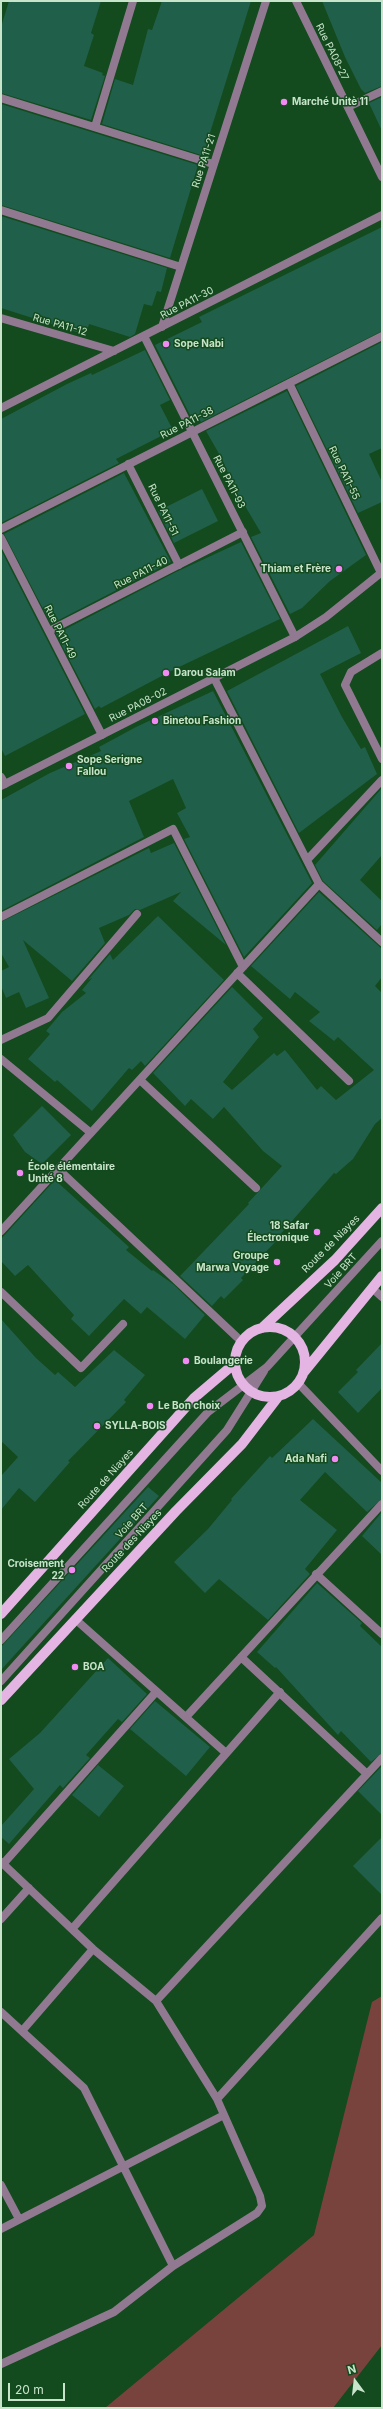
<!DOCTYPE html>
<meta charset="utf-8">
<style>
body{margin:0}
#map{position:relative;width:383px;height:2409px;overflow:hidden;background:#134a1e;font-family:Inter,sans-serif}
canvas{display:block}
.frame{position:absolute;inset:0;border:2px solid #c8e4ca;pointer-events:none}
.north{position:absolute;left:335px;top:2361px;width:40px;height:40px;-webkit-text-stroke:3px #134a1e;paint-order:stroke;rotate:345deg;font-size:11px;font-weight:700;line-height:16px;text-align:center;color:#c8e4ca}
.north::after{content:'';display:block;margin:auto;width:14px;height:18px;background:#c8e4ca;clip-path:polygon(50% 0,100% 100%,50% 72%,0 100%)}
.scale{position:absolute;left:8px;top:2383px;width:57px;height:18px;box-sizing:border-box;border:2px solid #c8e4ca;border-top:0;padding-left:5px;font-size:12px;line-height:14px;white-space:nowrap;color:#c8e4ca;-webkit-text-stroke:3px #134a1e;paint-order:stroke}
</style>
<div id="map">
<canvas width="383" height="2409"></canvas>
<div class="frame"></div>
<div class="north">N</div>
<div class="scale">20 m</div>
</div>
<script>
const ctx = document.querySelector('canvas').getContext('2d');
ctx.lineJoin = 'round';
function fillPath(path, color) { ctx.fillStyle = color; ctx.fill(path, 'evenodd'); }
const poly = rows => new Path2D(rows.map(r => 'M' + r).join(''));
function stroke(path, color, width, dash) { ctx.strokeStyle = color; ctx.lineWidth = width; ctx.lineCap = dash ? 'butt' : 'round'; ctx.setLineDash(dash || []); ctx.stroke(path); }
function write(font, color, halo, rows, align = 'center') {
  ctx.font = font + ' Inter,sans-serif'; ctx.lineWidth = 3; ctx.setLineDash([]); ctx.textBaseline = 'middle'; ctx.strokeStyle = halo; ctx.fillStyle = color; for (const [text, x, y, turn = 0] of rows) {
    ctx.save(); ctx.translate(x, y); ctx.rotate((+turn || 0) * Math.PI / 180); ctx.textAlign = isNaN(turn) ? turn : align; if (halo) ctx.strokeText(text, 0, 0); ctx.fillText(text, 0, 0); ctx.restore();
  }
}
fillPath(poly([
 [382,1996,382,2345,333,2408,105,2408,314,2235,372,2002]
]), '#79433d');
fillPath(poly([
 [9,1,101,1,91,33,94,35,84,66,103,73,102,75,105,76,91,120,1,93,1,27],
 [162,1,251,1,205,149,203,148,201,155,102,124,115,79,133,85,148,29,152,30],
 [322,1,382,1,382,86,365,93,361,89,345,57],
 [382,97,382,131,369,103],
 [1,104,198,165,170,258,1,205],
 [1,216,167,268,161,292,157,291,152,306,144,304,135,334,130,337,89,324,86,335,1,308],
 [382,227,382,331,201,422,198,418,193,421,155,345,202,322,199,317],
 [382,342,382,448,369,454,382,482,382,502,358,513,296,386],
 [145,350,170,400,160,405,173,430,116,459,119,463,1,523,1,419,67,384,91,373,92,375],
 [287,391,366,555,330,581,302,608,290,614,251,537,261,533,235,489,222,459,206,431],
 [124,473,171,562,51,624,4,534],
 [202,489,218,521,174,543,158,511],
 [241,542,280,619,177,668,101,708,99,706,95,709,56,634,176,572],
 [1,550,85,714,5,756,1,748],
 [348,626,361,653,320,674,342,717,361,749,365,747,377,774,299,833,227,691],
 [213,691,312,883,244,957,184,839,190,837,177,813,186,808,173,779,129,801,144,837,1,911,1,800,50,773,101,751,99,747,136,727],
 [382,788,382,855,360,880,382,901,382,924,377,930,323,881,315,865],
 [174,843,226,945,173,901,181,892,140,910,135,909,129,915,99,928,105,943,72,981,23,940,49,998,26,1008,19,992,6,998,1,986,1,971,9,967,1,953,1,922,149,848,151,853],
 [319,892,382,949,382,977,375,986,382,993,382,1118,375,1124,353,1159,336,1174,334,1173,278,1237,279,1238,241,1278,243,1280,224,1299,221,1296,212,1306,180,1276,249,1204,248,1203,282,1166,263,1151,224,1107,213,1119,191,1099,185,1106,153,1073,232,987,263,1018,253,1029,259,1037,223,1082,232,1090,274,1053,277,1056,285,1050,317,1090,321,1086,336,1100,374,1070,338,1037,334,1041,309,1021,320,1012,295,992,290,999,251,966],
 [158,916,224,980,145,1066,141,1061,132,1070,129,1068,92,1111,57,1080,55,1082,28,1059,50,1034,46,1031,62,1012,86,993,82,990,92,978,88,980,110,954,113,960],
 [42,1106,71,1135,42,1164,25,1152,13,1135],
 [55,1180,129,1247,126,1250,152,1271,153,1270,173,1284,205,1315,185,1339,147,1307,141,1314,124,1299,89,1336,71,1319,74,1315,28,1265,15,1276,1,1261,1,1239],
 [1,1319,36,1358,55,1375,58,1372,75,1387,114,1350,145,1375,124,1400,126,1402,68,1461,70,1462,35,1502,19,1488,1,1510,1,1476,18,1457,1,1441],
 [382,1343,382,1388,358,1413,338,1392,358,1372,356,1370],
 [313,1419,382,1483,382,1499,367,1512,325,1472,300,1500,337,1530,305,1569,310,1574,268,1620,219,1579,205,1593,174,1562,208,1529,232,1500,231,1499,270,1456,272,1458],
 [148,1487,159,1496,1,1670,1,1647],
 [382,1512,382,1555,362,1536],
 [317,1583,362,1623,360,1626,382,1647,382,1753,371,1762,341,1731,338,1735,276,1667,275,1668,257,1652],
 [108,1658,147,1694,122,1722,118,1719,86,1755,90,1758,63,1788,60,1785,9,1844,1,1837,1,1826,34,1789,9,1759,40,1733],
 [155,1701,210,1747,186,1776,130,1729],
 [98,1765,124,1786,99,1817,72,1795],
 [382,1766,382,1815,358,1791],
 [382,1837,382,1895,353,1866]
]), '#205f49');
stroke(poly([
 [1,1640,208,1412,267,1367,382,1241],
 [1,1681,227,1430,264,1371]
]), '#917a91', 8);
stroke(poly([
 [1,98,213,164],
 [348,107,382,91],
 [95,127,133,1],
 [1,210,181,267],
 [1,318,114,351],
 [162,327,266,1],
 [144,336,295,637],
 [289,383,381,573],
 [1,408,382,215],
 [128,464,179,565],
 [1,529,382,336],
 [1,538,102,735],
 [49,631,243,532],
 [382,653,351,672,345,685,382,759],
 [214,678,319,884,382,942],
 [1,777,5,784],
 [307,860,382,780],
 [1,917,173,829,243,967],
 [237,973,349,1081],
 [1,1040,48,1018,137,914],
 [1,1059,91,1133],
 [140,1080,256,1188],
 [58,1169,241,1341],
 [1,1231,319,884],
 [372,1288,382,1297],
 [1,1292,81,1368,123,1324],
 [298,1383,382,1471],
 [316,1574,382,1634],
 [75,1619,226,1753],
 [241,1657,367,1774],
 [186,1717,382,1504],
 [1,1862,93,1949,156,2001,217,2099],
 [3,1864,156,1692],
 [1,1919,29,1888],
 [72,1929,280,1692],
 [156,2001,382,1758],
 [1,2012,84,2088,173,2266],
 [22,2031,93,1949],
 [1,2185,19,2219],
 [1,2229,224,2115],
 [1,2364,114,2312,173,2266,257,2213,262,2206,260,2196,217,2099,382,1918]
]), '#917a91', 8);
stroke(poly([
 [296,1,382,177],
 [1,786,295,637,326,617,382,572]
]), '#917a91', 8);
stroke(poly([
 '235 1362a35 35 0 1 1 70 0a35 35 0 1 1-70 0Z',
 [262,1328,335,1260,382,1208],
 [304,1372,382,1276],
 [1,1614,194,1398,234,1364],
 [1,1700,176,1511,242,1444,278,1397]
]), '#e4b4e3', 10);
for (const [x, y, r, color] of [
 [284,102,4,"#f28af3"],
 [166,344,4,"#f28af3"],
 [339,569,4,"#f28af3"],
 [166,673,4,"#f28af3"],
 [155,721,4,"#f28af3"],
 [69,766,4,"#f28af3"],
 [20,1173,4,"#f28af3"],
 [317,1232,4,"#f28af3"],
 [277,1262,4,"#f28af3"],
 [186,1361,4,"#f28af3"],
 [150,1406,4,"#f28af3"],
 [97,1426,4,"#f28af3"],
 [335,1459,4,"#f28af3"],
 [72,1570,4,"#f28af3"],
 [75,1667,4,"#f28af3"]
]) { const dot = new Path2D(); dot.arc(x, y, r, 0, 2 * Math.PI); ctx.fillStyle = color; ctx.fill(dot); stroke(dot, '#134a1e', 1.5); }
write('10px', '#c8e4ca', '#134a1e', [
 ["Rue PA08-27",332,52,64],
 ["Rue PA11-21",204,161,-72],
 ["Rue PA11-30",187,303,-27],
 ["Rue PA11-12",60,325,16],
 ["Rue PA11-38",187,423,-27],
 ["Rue PA11-55",344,473,64],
 ["Rue PA11-93",229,482,63],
 ["Rue PA11-51",163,510,64],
 ["Rue PA11-40",141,573,-27],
 ["Rue PA11-49",60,632,63],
 ["Rue PA08-02",138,705,-27],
 ["Route de Niayes",331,1244,-45],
 ["Voie BRT",341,1271,-48],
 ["Route de Niayes",106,1479,-48],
 ["Voie BRT",132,1521,-48],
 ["Route des Niayes",132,1541,-47]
]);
write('bold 10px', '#c8e4ca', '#134a1e', [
 ["Marché Unitè 11",292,102],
 ["Sope Nabi",174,344],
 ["Thiam et Frère",331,569,"right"],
 ["Darou Salam",174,673],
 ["Binetou Fashion",163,721],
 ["Sope Serigne",77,760],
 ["Fallou",77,772],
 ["École élémentaire",28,1167],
 ["Unité 8",28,1179],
 ["18 Safar",309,1226,"right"],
 ["Électronique",309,1238,"right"],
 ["Groupe",269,1256,"right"],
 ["Marwa Voyage",269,1268,"right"],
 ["Boulangerie",194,1361],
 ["Le Bon choix",158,1406],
 ["SYLLA-BOIS",105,1426],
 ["Ada Nafi",327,1459,"right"],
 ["Croisement",64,1564,"right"],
 ["22",64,1576,"right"],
 ["BOA",83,1667]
], 'left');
</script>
